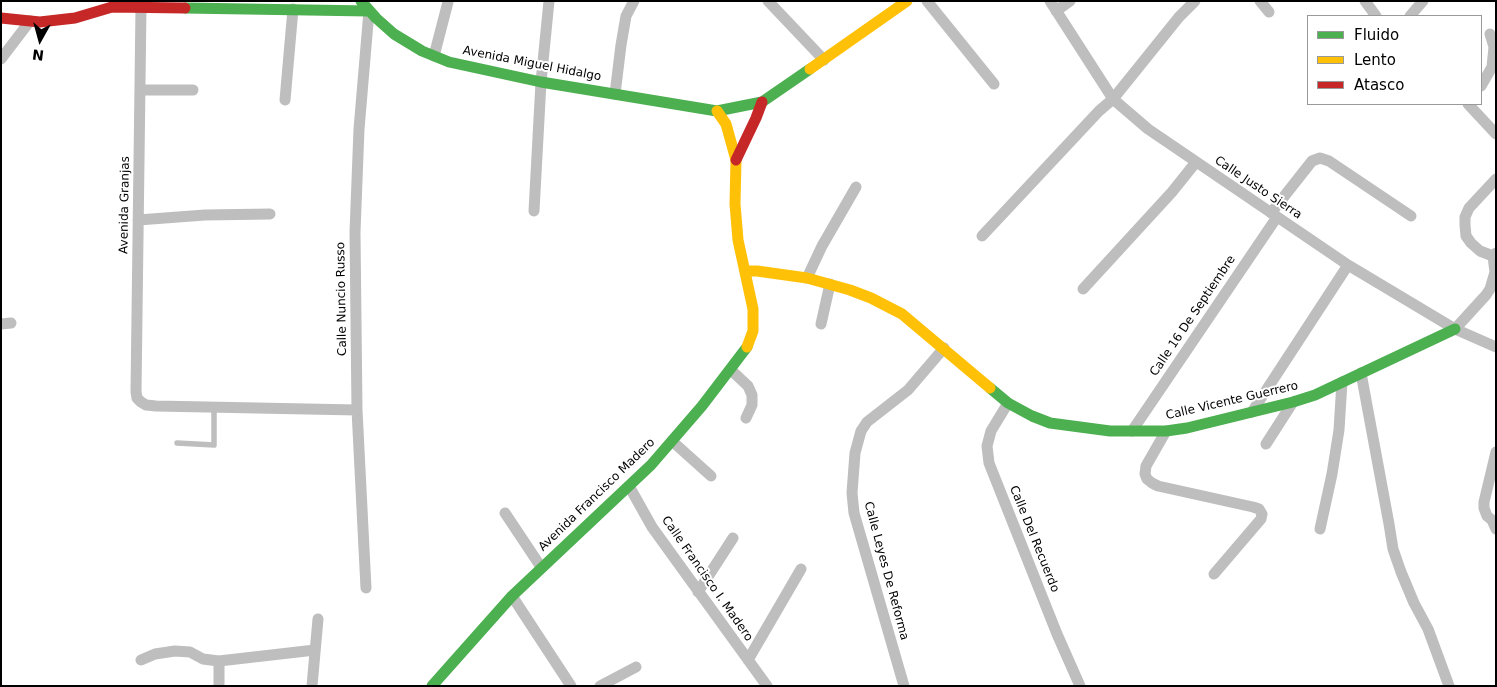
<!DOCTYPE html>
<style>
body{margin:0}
#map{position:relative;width:1497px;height:687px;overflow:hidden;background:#fff;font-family:"DejaVu Sans",sans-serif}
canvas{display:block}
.frame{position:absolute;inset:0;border:2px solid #000;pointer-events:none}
.legend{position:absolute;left:1307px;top:15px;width:175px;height:90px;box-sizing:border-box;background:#fff;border:1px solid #999;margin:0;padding:6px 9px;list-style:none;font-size:15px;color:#000}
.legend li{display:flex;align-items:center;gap:10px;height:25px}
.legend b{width:25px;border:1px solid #999}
.north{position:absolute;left:15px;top:15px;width:50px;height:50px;-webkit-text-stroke:4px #fff;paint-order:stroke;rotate:187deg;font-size:14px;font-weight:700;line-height:20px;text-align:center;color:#000}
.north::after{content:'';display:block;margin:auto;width:18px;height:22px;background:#000;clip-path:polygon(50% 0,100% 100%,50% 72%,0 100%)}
</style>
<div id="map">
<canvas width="1497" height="687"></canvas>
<div class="frame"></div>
<ul class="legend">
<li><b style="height:6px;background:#4caf50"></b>Fluido</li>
<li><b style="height:6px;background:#ffc107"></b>Lento</li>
<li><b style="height:6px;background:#c62828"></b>Atasco</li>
</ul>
<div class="north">N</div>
</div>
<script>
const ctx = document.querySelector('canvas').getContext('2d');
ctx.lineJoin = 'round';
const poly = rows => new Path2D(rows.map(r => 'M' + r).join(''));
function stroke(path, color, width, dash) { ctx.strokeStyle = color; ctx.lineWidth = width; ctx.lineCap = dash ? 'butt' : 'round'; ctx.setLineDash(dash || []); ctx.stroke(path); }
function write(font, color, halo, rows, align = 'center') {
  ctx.font = font + ' "DejaVu Sans",sans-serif'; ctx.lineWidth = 4; ctx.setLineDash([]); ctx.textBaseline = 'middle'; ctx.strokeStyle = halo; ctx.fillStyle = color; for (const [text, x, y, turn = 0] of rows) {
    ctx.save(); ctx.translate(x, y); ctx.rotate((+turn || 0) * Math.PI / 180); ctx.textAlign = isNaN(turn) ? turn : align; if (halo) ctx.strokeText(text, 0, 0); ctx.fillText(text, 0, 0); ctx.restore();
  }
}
stroke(poly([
 [177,443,214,445,214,407]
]), '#bebebe', 5.5);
stroke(poly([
 [768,1,824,60],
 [927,1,994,84],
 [1050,1,1113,99,1148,129,1348,265,1455,329,1496,347],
 [1260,1,1269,12],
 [1365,1,1376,16],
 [141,7,136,392,137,398,141,402,146,405,156,406,357,410],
 [1056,11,1070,1],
 [1410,16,1423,1],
 [434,56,448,2],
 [1,59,30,21],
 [1481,86,1492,67,1494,47,1490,34],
 [140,90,193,90],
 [615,94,621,45,626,16,634,1],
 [285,100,293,9],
 [1468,104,1496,134],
 [534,211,541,82,549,1],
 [1271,213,1312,161,1320,158,1329,161,1411,216],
 [138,220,205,215,270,214],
 [982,236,1099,111,1113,99,1179,17,1195,1],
 [1493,256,1480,251,1471,243,1466,236,1465,225,1465,217,1469,208,1496,179],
 [807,278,822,246,856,187],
 [1083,289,1172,192,1196,162],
 [1,324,11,323],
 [821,324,830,284],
 [1455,329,1486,295,1490,289,1495,272,1493,256,1496,253],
 [731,370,748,386,752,395,752,405,746,418],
 [1361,373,1389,524,1393,549,1401,572,1414,603,1428,629,1449,686],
 [1008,403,991,431,987,446,989,463,1057,634,1080,686],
 [1252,412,1348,265],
 [1132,431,1277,217],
 [1166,431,1146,466,1145,474,1147,479,1152,483,1158,486,1253,507,1259,509,1262,514,1261,519,1214,574],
 [672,441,711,476],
 [1266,444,1293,402],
 [1496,452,1484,502,1484,508,1487,516,1492,520,1496,529],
 [629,486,652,527,678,563,767,686],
 [505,513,541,567],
 [1320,529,1332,474,1339,430,1342,382],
 [366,588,357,410,355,232,359,129,369,11],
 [698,592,733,538],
 [512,596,571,686],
 [141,660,155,654,175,651,190,652,203,659,219,661,315,650],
 [748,660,801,569],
 [219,661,219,686],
 [312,686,318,619],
 [600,686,636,667],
 [904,686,854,513,852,493,855,453,861,431,867,422,908,390,944,348]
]), '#bebebe', 11);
stroke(poly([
 [361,1,376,18,394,34,422,51,449,62,541,82,717,111,762,102,810,69],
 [185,8,369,11],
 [990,388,1008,403,1032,416,1050,423,1110,431,1166,431,1187,428,1293,402,1315,395,1455,329],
 [432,686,512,596,651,465,702,406,747,347]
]), '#4caf50', 11);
stroke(poly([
 [810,69,907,1],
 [717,111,726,124,736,160,735,204,738,240,753,309,753,331,747,347],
 [745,271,757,271,807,278,850,290,871,298,902,314,990,388]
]), '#ffc107', 11);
stroke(poly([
 [1,18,40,22,75,18,112,7,185,8],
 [736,160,756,118,762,102]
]), '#c62828', 11);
write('12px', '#000', '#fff', [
 ["Avenida Miguel Hidalgo",532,64,11],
 ["Calle Justo Sierra",1258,188,34],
 ["Avenida Granjas",125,205,-89],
 ["Calle Nuncio Russo",342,299,-91],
 ["Calle 16 De Septiembre",1193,316,-56],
 ["Calle Vicente Guerrero",1232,401,-13],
 ["Avenida Francisco Madero",597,495,-44],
 ["Calle Del Recuerdo",1034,539,68],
 ["Calle Leyes De Reforma",886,571,75],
 ["Calle Francisco I. Madero",707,579,55]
]);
</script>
